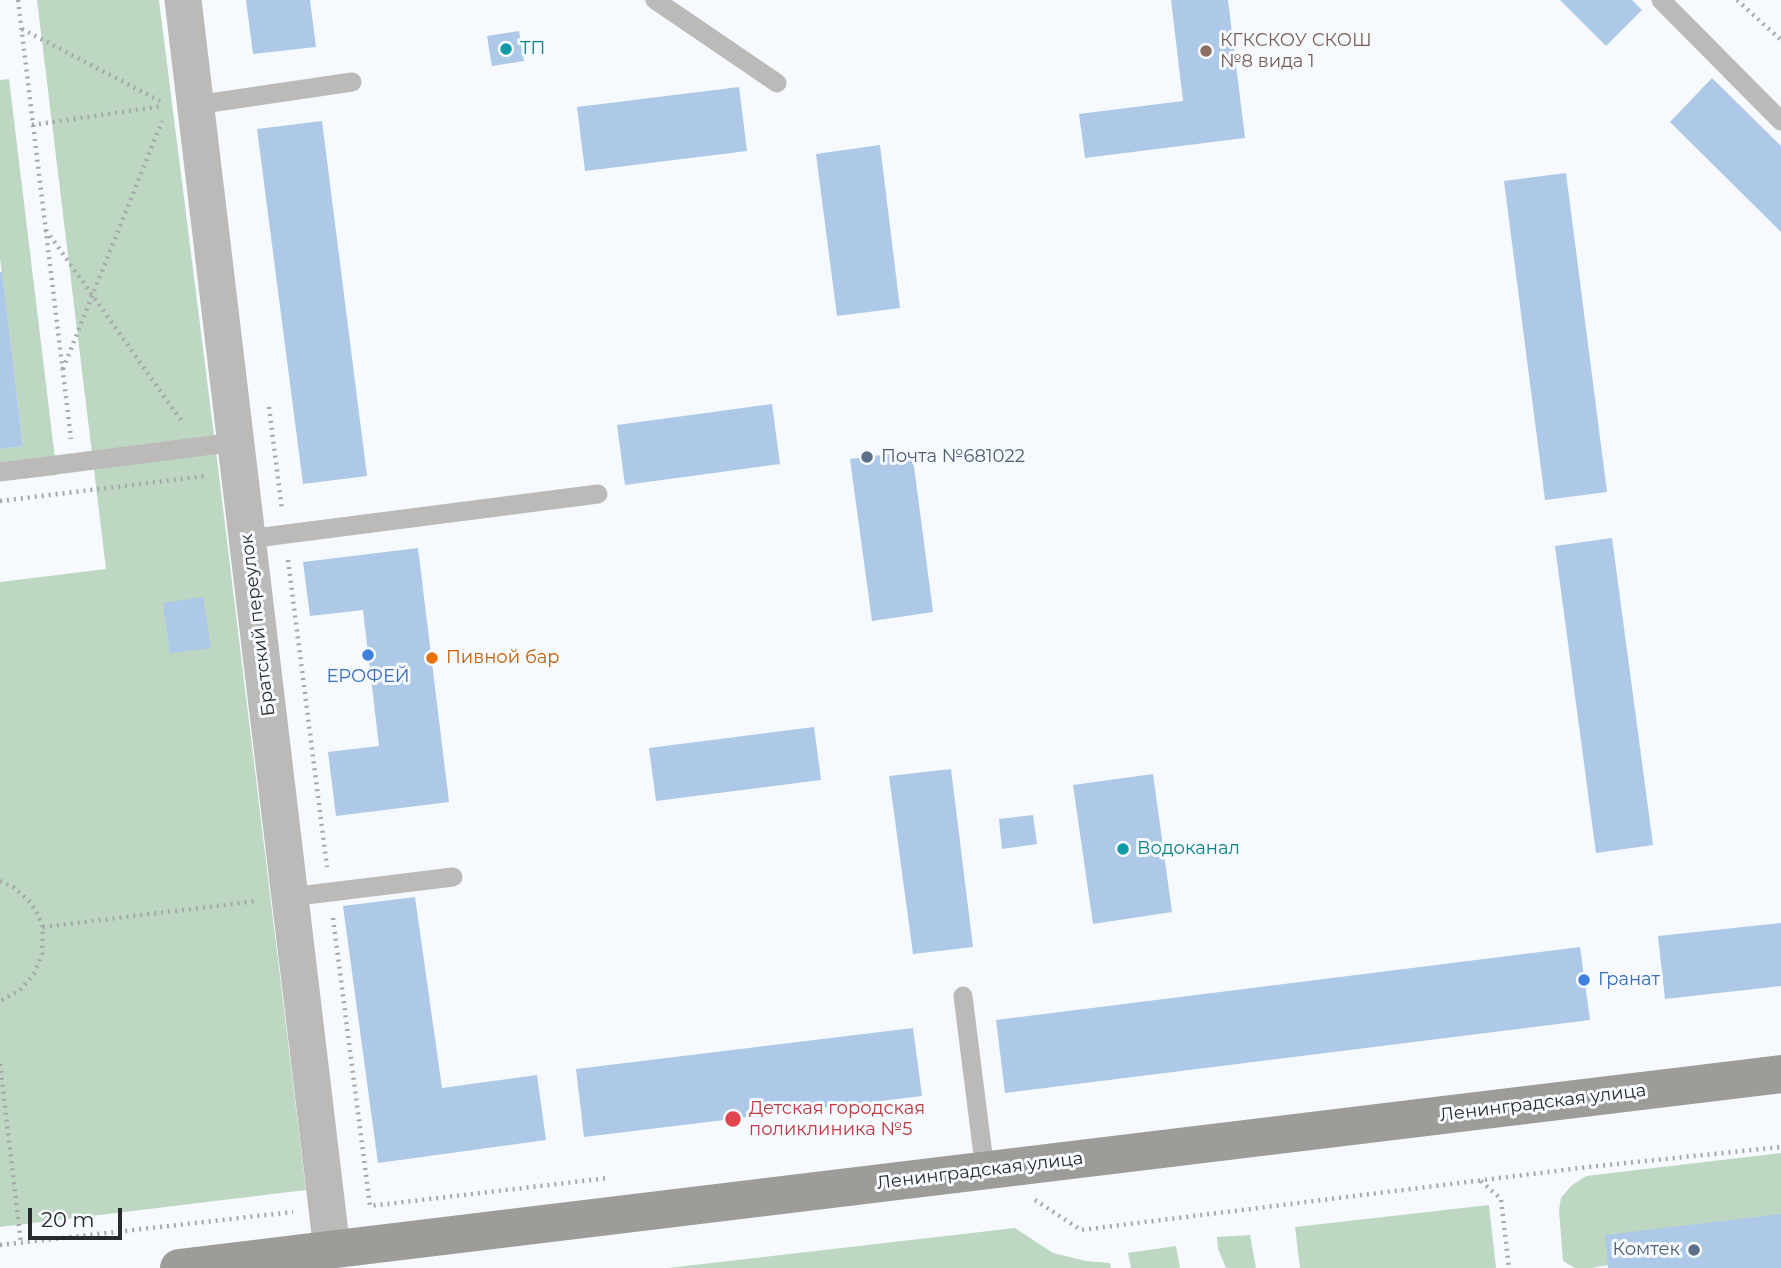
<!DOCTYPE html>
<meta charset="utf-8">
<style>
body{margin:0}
#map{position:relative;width:1781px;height:1268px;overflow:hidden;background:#f6fafe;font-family:Montserrat,sans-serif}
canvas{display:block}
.scale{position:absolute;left:28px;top:1208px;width:94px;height:32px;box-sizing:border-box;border:4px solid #282a2b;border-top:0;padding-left:9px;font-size:21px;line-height:24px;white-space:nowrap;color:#282a2b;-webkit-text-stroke:5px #f6fafe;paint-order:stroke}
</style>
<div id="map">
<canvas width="1781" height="1268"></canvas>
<div class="scale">20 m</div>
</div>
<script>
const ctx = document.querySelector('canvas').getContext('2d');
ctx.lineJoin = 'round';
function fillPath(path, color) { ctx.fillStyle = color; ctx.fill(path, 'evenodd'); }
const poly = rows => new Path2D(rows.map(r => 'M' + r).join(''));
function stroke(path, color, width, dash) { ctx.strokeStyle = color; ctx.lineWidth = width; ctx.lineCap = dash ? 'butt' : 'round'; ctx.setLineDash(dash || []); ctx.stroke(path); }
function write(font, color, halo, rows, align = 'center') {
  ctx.font = font + ' Montserrat,sans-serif'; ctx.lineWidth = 6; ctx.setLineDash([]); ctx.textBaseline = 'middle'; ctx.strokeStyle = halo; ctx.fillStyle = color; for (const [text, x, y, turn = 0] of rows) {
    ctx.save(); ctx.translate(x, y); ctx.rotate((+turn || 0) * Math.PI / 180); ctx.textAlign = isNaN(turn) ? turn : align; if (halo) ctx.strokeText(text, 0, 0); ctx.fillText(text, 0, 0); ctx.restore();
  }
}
fillPath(poly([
 [37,0,159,0,219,475,306,1190,0,1227,0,582,106,569],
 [9,79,57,475,0,481,0,449,23,446,0,258,0,80],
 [1781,1153,1781,1214,1608,1265,1592,1268,1575,1268,1563,1261,1559,1210,1561,1198,1571,1186,1586,1176],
 [1489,1205,1496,1268,1300,1268,1295,1227],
 [1015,1228,1053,1253,1086,1261,1110,1263,1111,1268,668,1268],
 [1250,1235,1256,1268,1226,1268,1218,1249,1217,1237],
 [1176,1246,1180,1268,1131,1268,1128,1253]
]), '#bed7c3');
fillPath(poly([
 [246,0,310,0,316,47,253,54],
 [1171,0,1228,0,1245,138,1085,158,1079,114,1183,101],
 [1560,0,1632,0,1642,10,1606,46],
 [519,31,524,61,492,66,487,36],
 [1712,78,1781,146,1781,232,1670,122],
 [739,87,747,151,585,171,577,107],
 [322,121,367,476,303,484,257,129],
 [880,145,900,308,837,316,816,154],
 [1566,173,1607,492,1545,500,1504,181],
 [0,272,2,272,23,446,0,449],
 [772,404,780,464,625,485,617,425],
 [912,451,933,612,872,621,850,459],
 [1612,538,1653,845,1596,853,1555,546],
 [418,548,449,802,336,816,328,752,379,746,363,610,310,616,303,562],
 [203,597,211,648,170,653,163,603],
 [814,727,821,780,656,801,649,748],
 [951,769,973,947,913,954,889,776],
 [1153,774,1172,912,1093,924,1073,785],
 [1033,815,1037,844,1002,849,999,819],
 [415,897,442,1088,537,1075,546,1140,378,1163,343,906],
 [1781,923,1781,986,1665,999,1658,936],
 [1580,947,1590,1020,1005,1093,996,1020],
 [913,1028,922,1096,584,1137,576,1069],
 [1781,1214,1781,1268,1608,1268,1605,1235]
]), '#aec8e8');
stroke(poly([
 [18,0,71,439],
 [1737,0,1781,40],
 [22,29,160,101],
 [32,125,163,106],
 [46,230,183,423],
 [63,369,162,121],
 [269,407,282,510],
 [0,501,206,476],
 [288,560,327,867],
 [0,881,13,887,30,902,38,915,43,927,42,954,34,974,20,990,0,1001],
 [333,918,370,1206,608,1178],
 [43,927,257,901],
 [0,1064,21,1243],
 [1481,1181,1501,1199,1509,1268],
 [1035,1200,1081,1230,1588,1167,1781,1147],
 [0,1245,293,1212]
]), '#a5a8ab', 4.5, [2, 5]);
stroke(poly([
 [655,0,777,83],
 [1661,0,1781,121],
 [196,105,352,82],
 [0,472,236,442],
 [248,539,598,494],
 [290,897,453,877],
 [963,996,985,1171]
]), '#bcbab9', 19);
stroke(poly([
 [183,0,332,1250]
]), '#bcbab9', 37);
stroke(poly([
 [179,1268,1781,1074]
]), '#9e9c99', 38);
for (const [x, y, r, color] of [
 [506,49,7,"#0f9aa8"],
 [1206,51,7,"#8d6e63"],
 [867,457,7,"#5c6f8a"],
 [368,655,7,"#3f7fe0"],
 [432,658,7,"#e8710a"],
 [1123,849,7,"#0f9aa8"],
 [1584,980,7,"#3f7fe0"],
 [733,1119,9,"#e0444e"],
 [1694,1250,7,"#5c6f8a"]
]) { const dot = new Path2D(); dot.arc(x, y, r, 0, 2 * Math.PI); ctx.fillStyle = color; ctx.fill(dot); stroke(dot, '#f6fafe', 2.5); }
write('18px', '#785e54', '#f6fafe', [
 ["КГКСКОУ СКОШ",1220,41],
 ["№8 вида 1",1220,62]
], 'left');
write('18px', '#0d838f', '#f6fafe', [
 ["ТП",520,49],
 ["Водоканал",1137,849]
], 'left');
write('18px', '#4e5e75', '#f6fafe', [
 ["Почта №681022",881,457],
 ["Комтек",1680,1250,"right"]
], 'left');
write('18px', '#282a2b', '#f6fafe', [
 ["Братский переулок",258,625,-97],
 ["Ленинградская улица",1543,1103,-7],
 ["Ленинградская улица",980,1171,-7]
]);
write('18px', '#c56008', '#f6fafe', [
 ["Пивной бар",446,658]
], 'left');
write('18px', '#366cbe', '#f6fafe', [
 ["ЕРОФЕЙ",368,677],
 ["Гранат",1598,980,"left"]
]);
write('18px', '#be3a42', '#f6fafe', [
 ["Детская городская",749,1109],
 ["поликлиника №5",749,1130]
], 'left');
</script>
